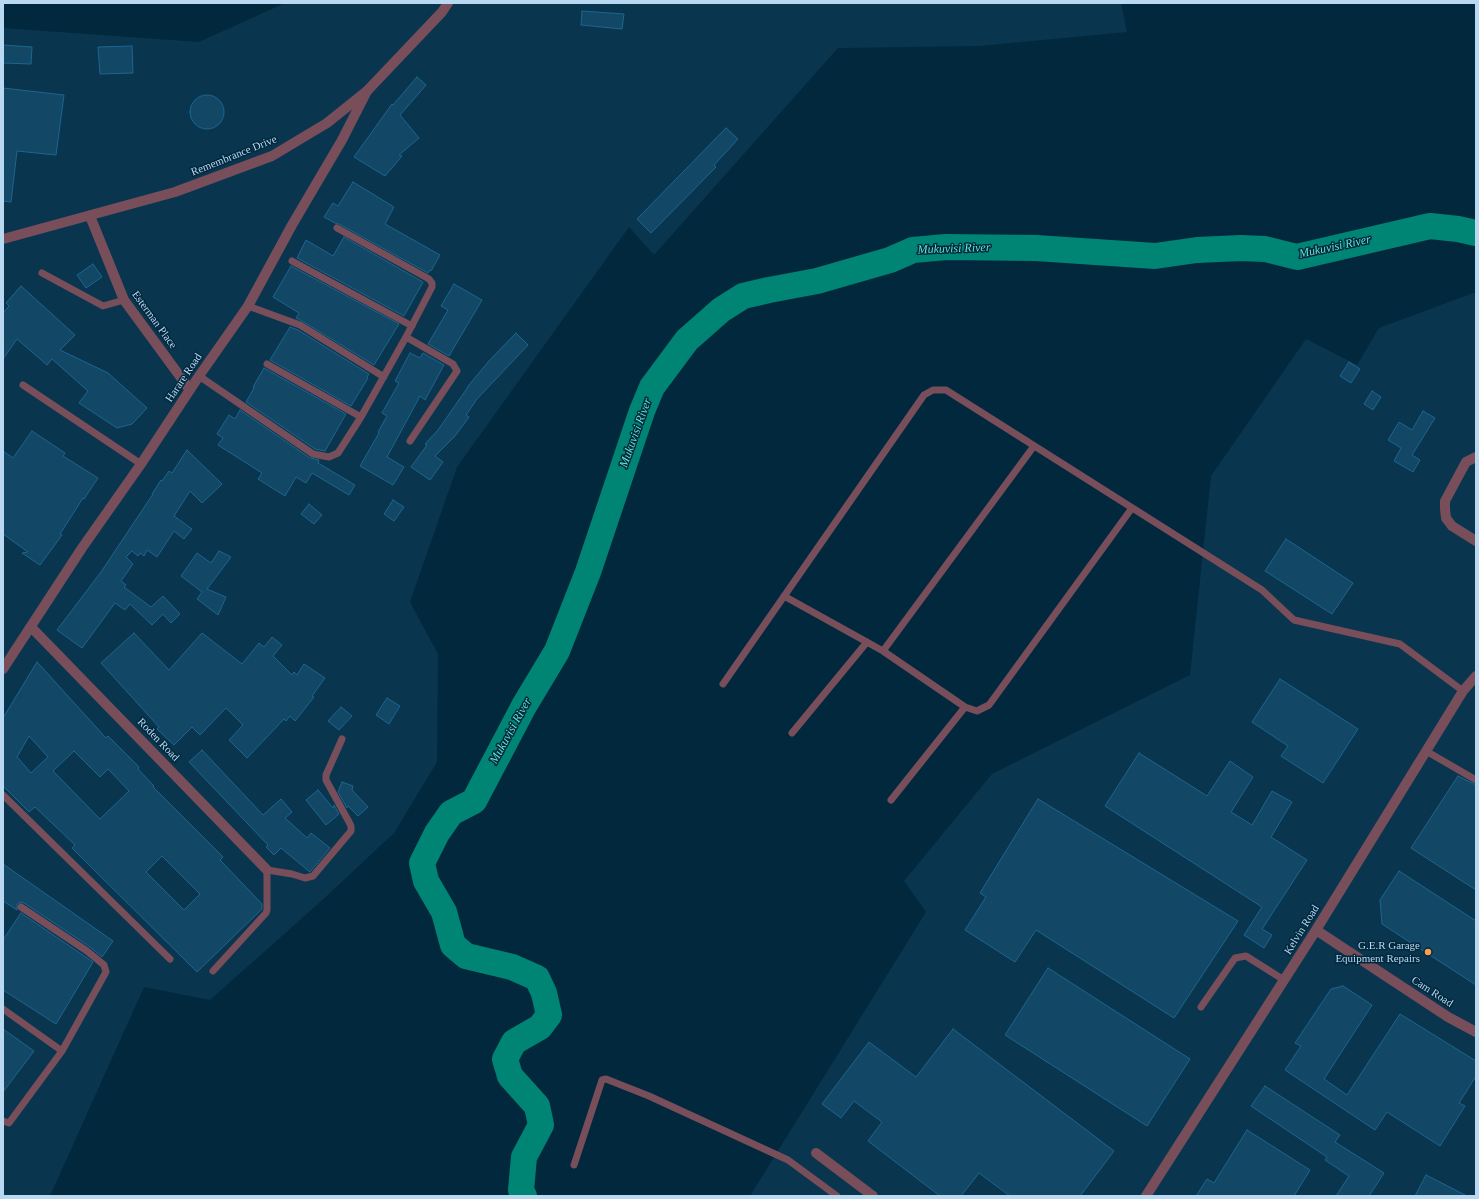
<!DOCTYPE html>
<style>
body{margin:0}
#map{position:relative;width:1479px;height:1199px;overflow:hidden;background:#02283e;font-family:Georgia,serif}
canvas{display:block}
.frame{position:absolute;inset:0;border:4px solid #b8d9f1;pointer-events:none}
</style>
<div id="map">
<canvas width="1479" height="1199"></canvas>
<div class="frame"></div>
</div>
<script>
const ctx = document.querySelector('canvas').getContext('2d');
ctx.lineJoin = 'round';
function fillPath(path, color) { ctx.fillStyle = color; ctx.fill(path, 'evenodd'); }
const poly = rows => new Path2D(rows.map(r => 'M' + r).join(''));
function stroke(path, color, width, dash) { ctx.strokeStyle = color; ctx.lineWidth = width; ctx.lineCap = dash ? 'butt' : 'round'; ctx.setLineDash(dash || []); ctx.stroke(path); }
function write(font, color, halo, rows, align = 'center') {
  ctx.font = font + ' Georgia,serif'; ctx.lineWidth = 3; ctx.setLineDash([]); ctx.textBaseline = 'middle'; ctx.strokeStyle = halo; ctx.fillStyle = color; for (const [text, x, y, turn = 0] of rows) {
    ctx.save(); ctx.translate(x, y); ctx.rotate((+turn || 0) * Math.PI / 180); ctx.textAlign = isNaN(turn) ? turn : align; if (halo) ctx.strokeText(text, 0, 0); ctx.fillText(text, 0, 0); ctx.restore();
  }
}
fillPath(poly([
 [285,3,1121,3,1127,32,979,46,838,48,654,255,629,227,457,467,410,602,438,654,437,762,394,833,318,904,210,1000,144,987,50,1196,3,1196,3,28,199,42],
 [1473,293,1476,293,1476,1196,750,1196,926,912,904,881,992,774,1190,675,1211,476,1306,339,1357,365,1379,328]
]), '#09364e');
stroke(poly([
 [524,1196,521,1190,524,1157,541,1125,537,1106,510,1076,505,1059,514,1042,540,1027,549,1015,544,993,537,978,512,967,466,956,453,945,444,912,426,881,422,863,437,833,451,813,474,801,524,706,557,651,588,572,642,411,652,387,687,340,721,310,743,296,769,290,817,281,890,260,913,250,946,247,1036,248,1155,256,1197,250,1241,248,1265,249,1297,257,1430,226,1458,229,1476,233]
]), '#008574', 26);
const building = poly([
 [582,11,624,14,622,29,581,25,582,11],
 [3,45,32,47,31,64,3,63,3,45],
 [132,46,133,73,100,74,98,47,132,46],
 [417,77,426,85,400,115,419,138,399,155,402,156,385,176,354,157,392,104,393,105,417,77],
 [3,88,64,95,56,155,17,151,11,202,3,201,3,88],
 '190 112a17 17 0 1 1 34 0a17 17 0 1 1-34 0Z',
 [726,128,738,139,714,165,716,167,651,233,637,219,726,128],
 [353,182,394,207,385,224,440,255,431,271,430,270,428,273,339,224,335,223,324,217,333,203,338,206,353,182],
 [344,237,423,282,404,316,297,258,306,240,333,256,344,237],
 [93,264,102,277,86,288,77,275,93,264],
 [291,266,399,324,374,365,302,321,296,318,299,313,273,297,291,266],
 [454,284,482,300,449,356,428,344,448,310,441,306,454,284],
 [21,286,75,335,60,350,108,373,147,408,132,424,117,428,79,403,88,391,52,359,47,365,17,339,3,359,3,313,9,306,6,303,21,286],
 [290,327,298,330,369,374,367,377,368,378,351,406,270,360,290,327],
 [516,333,528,345,477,399,466,415,469,417,455,436,435,456,443,462,430,480,411,467,427,445,425,444,438,430,468,387,468,386,489,361,516,333],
 [410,353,420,358,423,353,444,365,425,400,420,396,387,457,404,467,393,485,360,466,379,433,378,432,387,416,382,413,399,383,395,381,410,353],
 [1349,362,1360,369,1351,383,1340,376,1349,362],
 [264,368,346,414,325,451,315,449,246,402,254,388,253,387,264,368],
 [1372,391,1381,397,1373,410,1364,404,1372,391],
 [240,410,310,458,319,460,318,463,355,485,349,495,312,473,306,483,296,477,285,496,258,479,262,473,218,445,223,438,217,434,229,415,235,419,240,410],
 [1423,411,1435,418,1412,455,1420,460,1413,472,1394,461,1401,448,1388,440,1399,422,1412,430,1423,411],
 [32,431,65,453,63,456,98,478,84,499,83,498,60,534,62,535,40,565,22,553,28,552,3,534,3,451,13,458,32,431],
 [187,450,222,484,202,503,190,491,174,516,192,529,184,539,174,531,157,557,147,550,144,556,140,553,138,556,132,551,126,557,133,564,121,581,126,585,124,587,151,607,163,596,180,614,171,623,163,614,152,625,130,604,125,610,115,603,82,648,57,630,101,572,153,494,152,494,161,480,162,481,169,471,172,473,187,450],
 [393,500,404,507,394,521,384,514,393,500],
 [309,504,322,515,314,524,301,514,309,504],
 [1286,539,1353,583,1332,614,1265,571,1286,539],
 [219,551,231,557,207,589,226,597,218,615,197,599,202,592,181,576,197,553,211,563,219,551],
 [134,633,169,670,202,633,242,664,259,643,264,647,272,637,282,645,273,656,292,675,294,672,297,675,304,664,325,678,312,696,314,697,295,721,290,716,286,721,284,719,247,758,229,740,243,725,226,708,200,735,192,727,174,745,157,729,159,727,101,663,134,633],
 [37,662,106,738,108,736,139,767,138,769,154,786,153,787,223,857,220,860,262,904,262,909,197,972,72,848,75,845,35,807,29,812,3,786,3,718,37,662],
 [29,736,48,757,31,773,17,757,29,736],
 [74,751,100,777,108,769,129,791,100,819,53,771,74,751],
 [162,856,200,894,184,910,146,872,162,856],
 [1280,679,1358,729,1323,783,1281,756,1288,746,1252,722,1280,679],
 [387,698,400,706,389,724,376,715,387,698],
 [341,707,352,716,339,730,328,721,341,707],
 [202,750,263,815,281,799,292,812,285,818,307,838,311,833,330,848,310,872,281,848,274,855,266,847,268,845,189,762,202,750],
 [1139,753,1207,796,1230,761,1253,777,1231,812,1252,825,1272,791,1292,802,1271,837,1307,860,1262,929,1272,935,1264,948,1244,935,1262,907,1105,806,1139,753],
 [1458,776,1476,785,1476,890,1411,848,1458,776],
 [342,782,353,786,352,790,368,807,358,816,348,806,347,808,338,792,342,782],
 [318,790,333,808,334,805,339,814,326,825,306,800,318,790],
 [1038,799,1238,921,1174,1018,1036,930,1015,962,965,930,986,897,980,893,1038,799],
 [3,864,113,941,102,957,90,947,24,903,21,902,17,904,17,910,3,901,3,864],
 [1399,871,1476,921,1476,985,1382,924,1380,900,1399,871],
 [21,913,93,962,56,1024,3,990,3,940,21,913],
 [1048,968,1190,1059,1147,1126,1005,1035,1048,968],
 [1343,986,1372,1005,1324,1079,1347,1095,1400,1014,1476,1061,1476,1076,1459,1103,1465,1106,1440,1146,1387,1112,1375,1130,1285,1070,1301,1046,1295,1043,1331,989,1343,986],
 [3,1029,34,1051,3,1092,3,1029],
 [953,1029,1114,1151,1080,1196,1010,1196,979,1173,961,1196,940,1196,868,1141,882,1122,854,1101,841,1118,822,1104,869,1042,916,1077,953,1029],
 [1265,1086,1340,1135,1335,1142,1384,1173,1369,1196,1336,1196,1349,1176,1325,1160,1327,1157,1251,1106,1265,1086],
 [1247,1130,1310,1170,1294,1196,1196,1196,1207,1179,1214,1183,1247,1130],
 [1426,1175,1467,1196,1415,1196,1426,1175]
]);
fillPath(building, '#134766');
stroke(building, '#1d658f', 1);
stroke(poly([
 [292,261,412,326],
 [42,273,103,306,124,300],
 [248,306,300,325,384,377],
 [406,337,453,364,457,371,410,441],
 [267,364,361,417],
 [199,376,313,454,329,457,338,453,361,417,406,337,432,287,432,283,429,279,337,228],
 [23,385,141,464],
 [784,596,883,651,965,707,977,711,989,705,1132,508],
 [883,651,1034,446],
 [723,684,924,395,933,390,946,390,1262,590,1294,620,1400,644,1463,691],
 [792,733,867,642],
 [1426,751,1476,780],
 [3,795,170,959],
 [891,800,965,707],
 [213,971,266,913,267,910,267,870,292,874,305,878,313,876,351,831,351,826,349,822,326,780,326,775,342,739],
 [1201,1007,1235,958,1246,956,1284,980],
 [3,1009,62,1051],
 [3,1121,9,1123,62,1051,106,972,104,965,87,951,21,907],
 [574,1165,602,1080,606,1079,649,1096,788,1160,837,1196]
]), '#774e5a', 7);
stroke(poly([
 [90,216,124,300,190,390],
 [1476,457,1466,462,1445,501,1445,509,1446,518,1452,526,1476,541],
 [31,627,267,870],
 [3,669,82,548,141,464,199,376,248,306,292,225,342,140,367,91],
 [1316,930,1448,1017,1476,1032],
 [816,1153,873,1196],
 [1146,1196,1316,930,1463,691,1476,676]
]), '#774e5a', 10);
stroke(poly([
 [3,239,175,192,272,156,327,123,367,91,442,12,448,3]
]), '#774e5a', 10);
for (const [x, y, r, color] of [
 [1428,952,4,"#fa9f4e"]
]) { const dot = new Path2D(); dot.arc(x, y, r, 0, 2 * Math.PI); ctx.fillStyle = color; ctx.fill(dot); stroke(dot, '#02283e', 1.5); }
write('11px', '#b8d9f1', '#02283e', [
 ["Remembrance Drive",234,156,-22],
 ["Esterman Place",154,320,54],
 ["Harare Road",184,378,-56],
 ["Roden Road",158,740,46],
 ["Kelvin Road",1302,930,-58],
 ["Cam Road",1432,992,33]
]);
write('11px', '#b8d9f1', '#02283e', [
 ["G.E.R Garage",1420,946],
 ["Equipment Repairs",1420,959]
], 'right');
write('italic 12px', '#5de7cf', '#02283e', [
 ["Mukuvisi River",1335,247,-12],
 ["Mukuvisi River",954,249,-2],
 ["Mukuvisi River",636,433,-70],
 ["Mukuvisi River",511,731,-61]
]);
</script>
